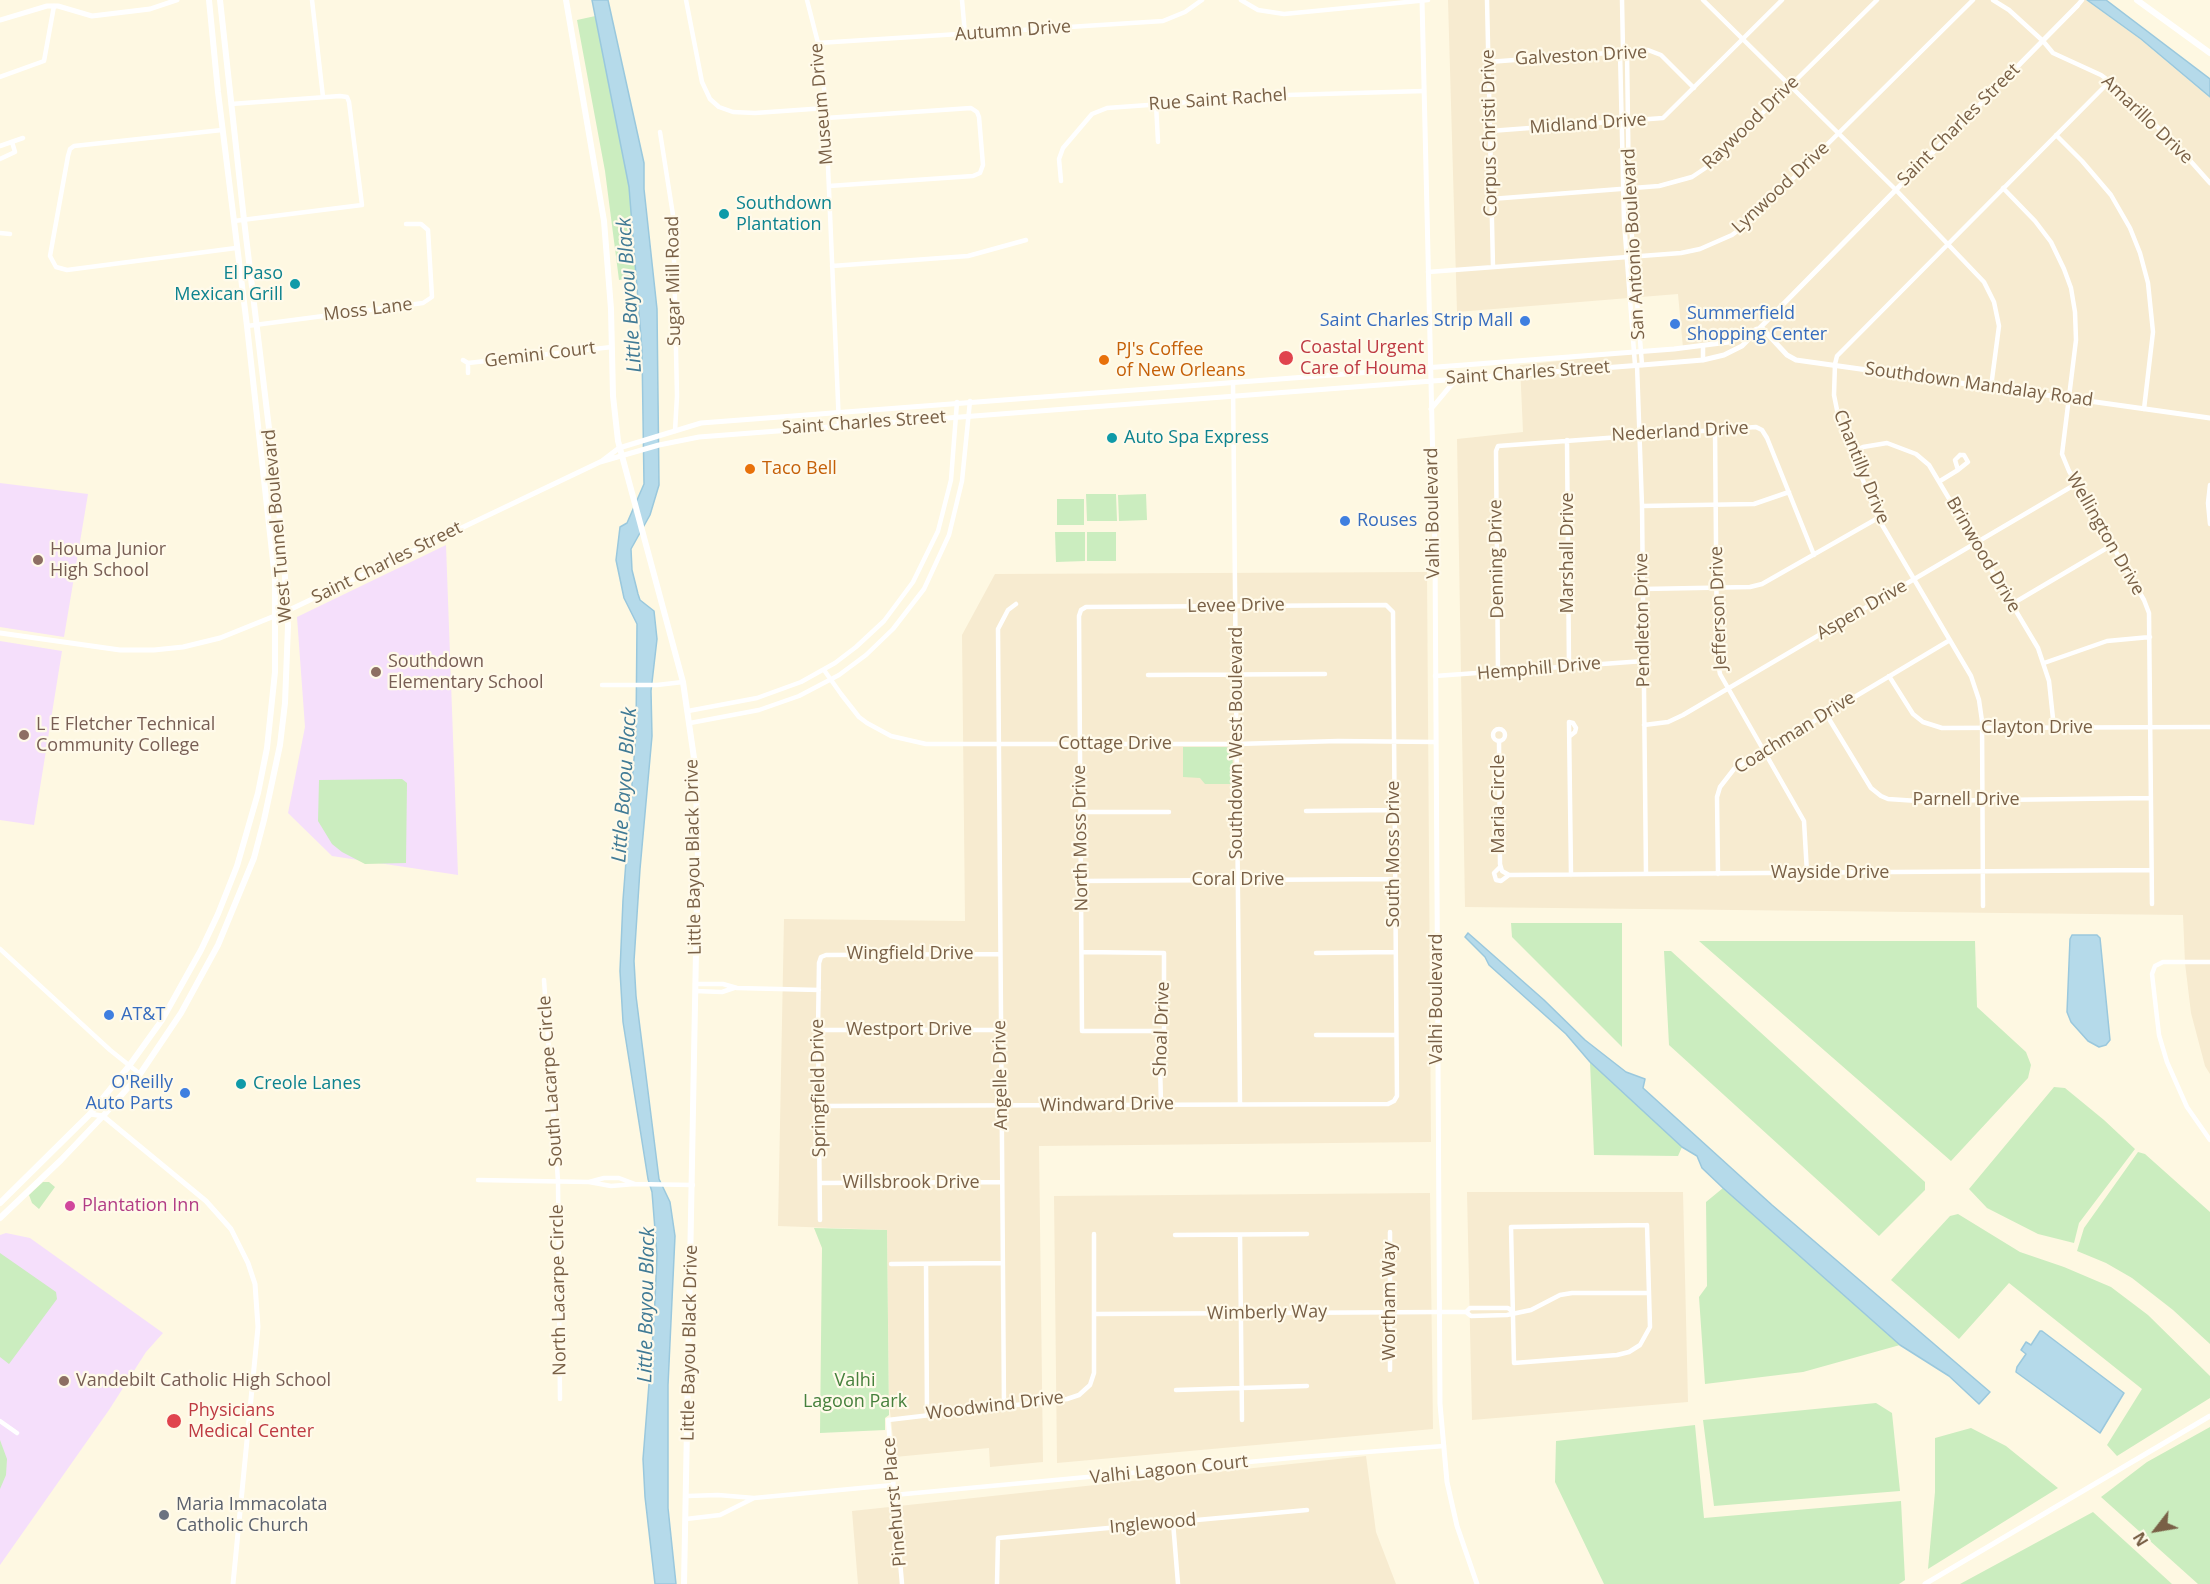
<!DOCTYPE html>
<style>
body{margin:0}
#map{position:relative;width:2210px;height:1584px;overflow:hidden;background:#fef8e2;font-family:"Open Sans",sans-serif}
canvas{display:block}
.north{position:absolute;left:2126px;top:1500px;width:60px;height:60px;-webkit-text-stroke:4px #fffaea;paint-order:stroke;rotate:239deg;font-size:16px;font-weight:700;line-height:24px;text-align:center;color:#796046}
.north::after{content:'';display:block;margin:auto;width:21px;height:27px;background:#796046;clip-path:polygon(50% 0,100% 100%,50% 72%,0 100%)}
</style>
<div id="map">
<canvas width="2210" height="1584"></canvas>
<div class="north">N</div>
</div>
<script>
const ctx = document.querySelector('canvas').getContext('2d');
ctx.lineJoin = 'round';
function fillPath(path, color) { ctx.fillStyle = color; ctx.fill(path, 'evenodd'); }
const poly = rows => new Path2D(rows.map(r => 'M' + r).join(''));
function stroke(path, color, width, dash) { ctx.strokeStyle = color; ctx.lineWidth = width; ctx.lineCap = dash ? 'butt' : 'round'; ctx.setLineDash(dash || []); ctx.stroke(path); }
function write(font, color, halo, rows, align = 'center') {
  ctx.font = font + ' "Open Sans",sans-serif'; ctx.lineWidth = 4.5; ctx.setLineDash([]); ctx.textBaseline = 'middle'; ctx.strokeStyle = halo; ctx.fillStyle = color; for (const [text, x, y, turn = 0] of rows) {
    ctx.save(); ctx.translate(x, y); ctx.rotate((+turn || 0) * Math.PI / 180); ctx.textAlign = isNaN(turn) ? turn : align; if (halo) ctx.strokeText(text, 0, 0); ctx.fillText(text, 0, 0); ctx.restore();
  }
}
fillPath(poly([
 [1448,0,2086,0,2140,39,2210,98,2210,1074,2205,1066,2191,1013,2185,963,2183,915,1465,907,1457,439,1523,432,1520,365,1683,348,1678,294,1457,312],
 [1427,572,1431,1142,1039,1146,1043,1462,990,1467,989,1448,895,1457,889,1402,887,1230,778,1226,784,919,965,921,962,635,995,574],
 [1467,1192,1683,1192,1688,1402,1472,1420],
 [1430,1193,1433,1429,1057,1463,1054,1196],
 [1366,1456,1376,1532,1396,1584,858,1584,852,1511]
]), '#f7ebd0');
fillPath(poly([
 [0,483,88,494,64,637,0,627],
 [446,545,458,875,332,856,288,813,305,727,297,617],
 [0,641,62,651,34,825,0,820],
 [6,1233,30,1238,163,1333,146,1352,109,1410,0,1565,0,1235]
]), '#f5dffb');
fillPath(poly([
 [600,15,628,168,639,276,619,280,605,171,577,20],
 [1086,494,1116,494,1117,521,1087,521],
 [1146,494,1147,520,1119,521,1118,495],
 [1057,499,1084,499,1084,525,1057,525],
 [1055,532,1085,532,1085,561,1056,562],
 [1087,532,1116,532,1116,561,1087,561],
 [1183,747,1226,747,1232,749,1234,784,1205,784,1200,778,1183,777],
 [402,779,407,783,406,863,365,864,342,852,332,844,318,821,319,780],
 [1511,923,1622,923,1622,1047,1512,937],
 [1699,941,1975,941,1977,1007,2026,1052,2031,1065,2028,1078,1951,1161],
 [1664,951,1671,951,1925,1182,1925,1190,1879,1236,1669,1045],
 [1590,1062,1682,1147,1678,1156,1594,1155],
 [2054,1087,2065,1088,2104,1120,2135,1149,2079,1223,2074,1243,2038,1234,1987,1208,1969,1189],
 [2138,1152,2145,1154,2210,1212,2210,1344,2173,1310,2132,1278,2106,1263,2077,1251,2084,1228],
 [43,1182,49,1182,55,1187,39,1209,32,1203,29,1195],
 [1723,1188,1900,1345,1803,1372,1705,1384,1699,1297,1707,1286,1706,1202],
 [1958,1214,2020,1252,2064,1267,2111,1287,2148,1315,2210,1376,2210,1398,2117,1456,2107,1445,2142,1389,2009,1283,1959,1339,1891,1280,1950,1216],
 [814,1228,887,1230,889,1415,885,1418,885,1430,820,1433,822,1248],
 [0,1253,56,1292,57,1299,9,1364,0,1357],
 [1876,1403,1892,1413,1900,1491,1714,1506,1703,1420],
 [1695,1425,1704,1518,1901,1501,1905,1580,1899,1584,1604,1584,1555,1482,1556,1441],
 [2210,1427,2210,1584,2198,1584,2101,1497,2147,1462],
 [1971,1428,2006,1446,2058,1488,1928,1569,1935,1492,1935,1438],
 [0,1440,7,1459,6,1475,0,1489],
 [2093,1512,2172,1584,1960,1584]
]), '#cbedbf');
const water = poly([
 [592,0,608,0,644,163,644,189,657,309,659,485,650,515,631,549,632,570,638,594,640,600,654,611,657,639,651,691,652,736,640,869,634,961,636,996,659,1179,670,1202,675,1236,668,1385,668,1508,676,1584,655,1584,645,1497,643,1459,654,1321,657,1255,652,1192,648,1179,623,1022,620,971,623,900,636,733,637,624,624,598,616,560,620,527,627,523,644,484,642,350,629,187,592,0],
 [2087,0,2106,0,2210,79,2210,97,2141,39,2087,0],
 [1468,933,1544,1000,1585,1040,1626,1072,1645,1079,1643,1088,1772,1205,1990,1392,1979,1404,1949,1376,1900,1345,1723,1188,1702,1168,1697,1156,1682,1147,1590,1062,1566,1034,1489,965,1485,957,1465,937,1468,933],
 [2072,935,2097,935,2100,938,2110,1040,2106,1045,2099,1047,2088,1041,2071,1022,2067,1012,2070,939,2072,935],
 [2040,1331,2042,1331,2124,1393,2100,1433,2016,1372,2017,1367,2026,1354,2021,1350,2026,1342,2031,1345,2040,1331]
]);
fillPath(water, '#b5daea');
stroke(water, '#9ac8dd', 1.5);
stroke(poly([
 [312,0,323,97],
 [686,0,702,82,710,99,719,107,733,112,755,113,826,108],
 [807,0,818,43,825,96,839,425],
 [962,0,965,34],
 [1241,0,1258,10,1284,14,1428,0],
 [1487,0,1493,267],
 [1622,0,1623,51],
 [1703,0,1895,189,1984,282,1994,302,1999,326,1991,387],
 [1993,0,2009,10,2043,41,2053,53,2101,75,2116,86,2178,147,2210,183],
 [2077,6,2082,0],
 [818,43,1163,21,1185,12,1202,0],
 [1620,51,1624,221,1635,365],
 [1627,51,1629,199,1642,365],
 [1488,62,1648,50,1661,55,1694,88],
 [0,77,44,61,54,6],
 [231,104,340,96,347,97,349,102,362,205,234,221],
 [1156,104,1158,142],
 [826,118,971,108,977,112,979,117,983,165,980,173,973,176,829,186],
 [222,130,74,146,70,149,68,156,50,256,56,267,67,270,236,248],
 [1490,131,1663,118,1782,0],
 [660,132,673,215,677,396,675,431],
 [2056,135,2082,161,2111,195,2130,228,2140,253,2148,283,2153,332,2144,409],
 [0,146,23,138],
 [0,159,15,152,12,142],
 [1061,181,1059,159,1063,148,1092,114,1107,108,1287,95,1424,91],
 [2003,188,2035,221,2051,242,2064,269,2071,288,2075,312,2076,340,2062,454,2069,471,2144,600,2149,613,2152,904],
 [1491,199,1659,186,1692,177,1710,165,1877,0],
 [0,233,10,234],
 [832,266,968,256,1026,240],
 [1428,272,1681,253,1700,249,1732,235,1748,223,1973,0],
 [247,326,423,303,432,297,428,230,421,224,406,224],
 [463,360,468,363,468,373],
 [1703,360,1703,346],
 [468,363,612,347],
 [1637,365,1642,506,1646,874],
 [1233,382,1240,1104],
 [1715,429,1717,657,1720,674,1804,821,1807,873],
 [1567,440,1569,667],
 [1852,452,1863,447,1887,443,1916,454,1929,465,2038,648,2049,681,2054,728],
 [1960,455,1964,455,1968,462,1958,470,1955,460,1960,455],
 [1940,481,1958,470],
 [2210,485,2208,503,2210,524],
 [1642,506,1754,504,1789,492],
 [1643,589,1750,587,1762,584,1878,518],
 [2012,604,2112,545],
 [2044,663,2107,641,2150,637],
 [824,670,841,694,859,717,867,723,891,736,926,744,1237,744,1338,741,1435,742],
 [1498,673,1496,451,1498,446,1756,427,1762,430,1767,438,1814,555],
 [1148,675,1325,674],
 [1435,676,1644,661],
 [1889,676,1913,714,1923,722,1942,728,2210,727],
 [602,685,657,685,683,682],
 [688,711,757,698,801,682,835,663,856,647,884,621,913,582,938,531,951,480,957,402],
 [1826,714,1871,788,1881,796,1888,799,1918,801,2151,798],
 [1569,722,1571,875],
 [1569,722,1573,723,1576,728,1575,732,1570,736],
 [690,723,759,710,799,696,839,675,866,655,893,629,924,589,949,535,962,481,970,401],
 [1644,725,1668,722,1683,715,2076,484],
 '1493 735a6 6 0 1 1 12 0a6 6 0 1 1-12 0Z',
 [1499,741,1500,864,1502,871,1509,875],
 [1306,811,1394,810],
 [1081,812,1169,812],
 [1500,867,1494,873,1496,880,1501,881,1509,875],
 [1718,874,1717,797,1720,787,1734,769,1950,640],
 [1509,875,2151,870],
 [1081,881,1395,879],
 [1983,906,1982,721,1979,700,1971,676,1878,518,1839,420,1834,395,1835,364,1837,356,2110,81],
 [0,949,110,1050,140,1074],
 [1082,952,1164,953,1164,1031,1160,1064,1161,1104],
 [1316,953,1395,952],
 [2210,962,2163,962,2155,966,2152,974,2159,1035,2167,1062,2187,1107,2210,1140],
 [544,980,558,1181,560,1399],
 [695,984,723,984,737,988,819,990],
 [695,991,722,992,734,988],
 [818,1030,1000,1030],
 [1316,1035,1396,1035],
 [819,1106,1388,1104,1394,1101,1397,1096,1393,612,1386,605,1086,607,1081,610,1079,616,1082,1031,1164,1031],
 [478,1180,589,1182,604,1178,619,1178,635,1184],
 [589,1182,611,1186,635,1184,693,1185],
 [820,1183,1002,1182],
 [820,1220,818,1030,819,963,821,957,826,955,1000,954],
 [1647,1225,1650,1327,1640,1345,1629,1352,1617,1355,1514,1363,1511,1227,1647,1225],
 [1390,1232,1390,1370],
 [1175,1235,1307,1234],
 [1240,1235,1242,1420],
 [891,1264,1002,1263],
 [926,1264,927,1414],
 [1466,1312,1471,1316,1507,1315,1531,1310,1560,1295,1572,1293,1649,1293],
 [1095,1314,1440,1312,1466,1312,1470,1308,1508,1308,1513,1312],
 [1176,1390,1307,1386],
 [1004,1406,998,629,1008,610,1016,604],
 [0,1421,17,1433],
 [894,1495,1302,1457,1444,1446],
 [687,1496,718,1495,754,1498,893,1485],
 [686,1519,720,1515,754,1498],
 [1173,1522,1178,1584],
 [902,1584,888,1420,1067,1399,1079,1395,1090,1385,1094,1373,1094,1234],
 [997,1584,998,1538,1307,1510]
]), '#fff', 4.5);
stroke(poly([
 [1422,0,1435,551,1440,1404,1447,1482,1457,1526,1477,1584],
 [0,20,47,6,58,6,92,16,150,9,177,0],
 [1761,327,1787,355,1796,360,2210,418],
 [1431,409,1452,384,1461,378],
 [602,461,619,448,701,423,1674,349,1729,342,1757,329],
 [0,633,120,650,154,650,183,647,220,638,287,611,600,462,659,445,699,437,1642,365,1703,360,1724,355,1742,346,2077,6],
 [90,1114,103,1116,206,1201,231,1229,248,1263,255,1284,258,1327,233,1584],
 [1925,1584,2210,1416]
]), '#fff', 5);
stroke(poly([
 [566,0,604,221,611,309,613,396,618,441,683,682,695,765,698,846,684,1584],
 [2137,0,2210,53],
 [0,1203,90,1114,129,1066,162,1020,201,950,218,914,237,866,258,793,267,748,275,672,275,579,247,326,218,92,209,0],
 [0,1218,61,1160,103,1116,140,1074,181,1013,218,945,254,858,264,820,280,745,285,703,288,626,283,545,244,220,220,0]
]), '#fff', 6);
for (const [x, y, r, color] of [
 [724,214,6,"#0f9aa8"],
 [295,284,6,"#0f9aa8"],
 [1525,321,6,"#3f7fe0"],
 [1675,324,6,"#3f7fe0"],
 [1286,358,8,"#e0444e"],
 [1104,360,6,"#e8710a"],
 [1112,438,6,"#0f9aa8"],
 [750,469,6,"#e8710a"],
 [1345,521,6,"#3f7fe0"],
 [38,560,6,"#8d6e63"],
 [376,672,6,"#8d6e63"],
 [24,735,6,"#8d6e63"],
 [109,1015,6,"#3f7fe0"],
 [241,1084,6,"#0f9aa8"],
 [185,1093,6,"#3f7fe0"],
 [70,1206,6,"#d1479c"],
 [64,1381,6,"#8d6e63"],
 [174,1421,8,"#e0444e"],
 [164,1515,6,"#6b7280"]
]) { const dot = new Path2D(); dot.arc(x, y, r, 0, 2 * Math.PI); ctx.fillStyle = color; ctx.fill(dot); stroke(dot, '#fffaea', 2); }
write('18px', '#796046', '#fffaea', [
 ["Autumn Drive",1013,31,-4],
 ["Galveston Drive",1581,56,-3],
 ["Rue Saint Rachel",1218,100,-4],
 ["Museum Drive",822,104,-95],
 ["Amarillo Drive",2147,120,44],
 ["Raywood Drive",1751,123,-44],
 ["Midland Drive",1588,124,-4],
 ["Saint Charles Street",1959,125,-45],
 ["Corpus Christi Drive",1490,133,-91],
 ["Lynwood Drive",1781,188,-43],
 ["San Antonio Boulevard",1634,244,-93],
 ["Sugar Mill Road",674,281,-91],
 ["Moss Lane",368,310,-7],
 ["Gemini Court",540,355,-7],
 ["Saint Charles Street",1528,373,-4],
 ["Southdown Mandalay Road",1979,385,8],
 ["Saint Charles Street",864,423,-4],
 ["Nederland Drive",1680,432,-3],
 ["Chantilly Drive",1861,467,68],
 ["Valhi Boulevard",1433,513,-91],
 ["West Tunnel Boulevard",278,526,-95],
 ["Wellington Drive",2105,534,60],
 ["Marshall Drive",1568,553,-90],
 ["Brinwood Drive",1983,555,60],
 ["Denning Drive",1497,559,-91],
 ["Saint Charles Street",387,563,-26],
 ["Levee Drive",1236,606,-1],
 ["Jefferson Drive",1719,608,-92],
 ["Aspen Drive",1862,610,-30],
 ["Pendleton Drive",1643,620,-91],
 ["Hemphill Drive",1539,669,-5],
 ["Clayton Drive",2037,728],
 ["Coachman Drive",1795,733,-32],
 ["Southdown West Boulevard",1237,743,-90],
 ["Cottage Drive",1115,744],
 ["Parnell Drive",1966,800],
 ["Maria Circle",1499,804,-90],
 ["North Moss Drive",1081,838,-91],
 ["South Moss Drive",1394,854,-90],
 ["Little Bayou Black Drive",694,857,-91],
 ["Wayside Drive",1830,873],
 ["Coral Drive",1238,880],
 ["Wingfield Drive",910,954],
 ["Valhi Boulevard",1437,999,-90],
 ["Shoal Drive",1162,1029,-88],
 ["Westport Drive",909,1030],
 ["Angelle Drive",1001,1075,-91],
 ["South Lacarpe Circle",551,1081,-94],
 ["Springfield Drive",819,1088,-91],
 ["Windward Drive",1107,1105,-1],
 ["Willsbrook Drive",911,1183],
 ["North Lacarpe Circle",559,1290,-91],
 ["Wortham Way",1390,1301,-90],
 ["Wimberly Way",1267,1313,-1],
 ["Little Bayou Black Drive",690,1343,-89],
 ["Woodwind Drive",995,1406,-7],
 ["Valhi Lagoon Court",1169,1470,-6],
 ["Pinehurst Place",895,1502,-95],
 ["Inglewood",1153,1524,-5]
]);
write('18px', '#0d838f', '#fffaea', [
 ["Southdown",736,204],
 ["Plantation",736,225],
 ["El Paso",283,274,"right"],
 ["Mexican Grill",283,295,"right"],
 ["Auto Spa Express",1124,438],
 ["Creole Lanes",253,1084]
], 'left');
write('18px', '#366cbe', '#fffaea', [
 ["Summerfield",1687,314],
 ["Shopping Center",1687,335],
 ["Saint Charles Strip Mall",1513,321,"right"],
 ["Rouses",1357,521],
 ["AT&T",121,1015],
 ["O'Reilly",173,1083,"right"],
 ["Auto Parts",173,1104,"right"]
], 'left');
write('18px', '#be3a42', '#fffaea', [
 ["Coastal Urgent",1300,348],
 ["Care of Houma",1300,369],
 ["Physicians",188,1411],
 ["Medical Center",188,1432]
], 'left');
write('18px', '#c56008', '#fffaea', [
 ["PJ's Coffee",1116,350],
 ["of New Orleans",1116,371],
 ["Taco Bell",762,469]
], 'left');
write('18px', '#785e54', '#fffaea', [
 ["Houma Junior",50,550],
 ["High School",50,571],
 ["Southdown",388,662],
 ["Elementary School",388,683],
 ["L E Fletcher Technical",36,725],
 ["Community College",36,746],
 ["Vandebilt Catholic High School",76,1381]
], 'left');
write('18px', '#b23c85', '#fffaea', [
 ["Plantation Inn",82,1206]
], 'left');
write('18px', '#46803c', '#fffaea', [
 ["Valhi",855,1381],
 ["Lagoon Park",855,1402]
]);
write('18px', '#5b616d', '#fffaea', [
 ["Maria Immacolata",176,1505],
 ["Catholic Church",176,1526]
], 'left');
write('italic 20px', '#407a95', '#fffaea', [
 ["Little Bayou Black",630,295,-94],
 ["Little Bayou Black",625,785,-86],
 ["Little Bayou Black",647,1305,-89]
]);
</script>
